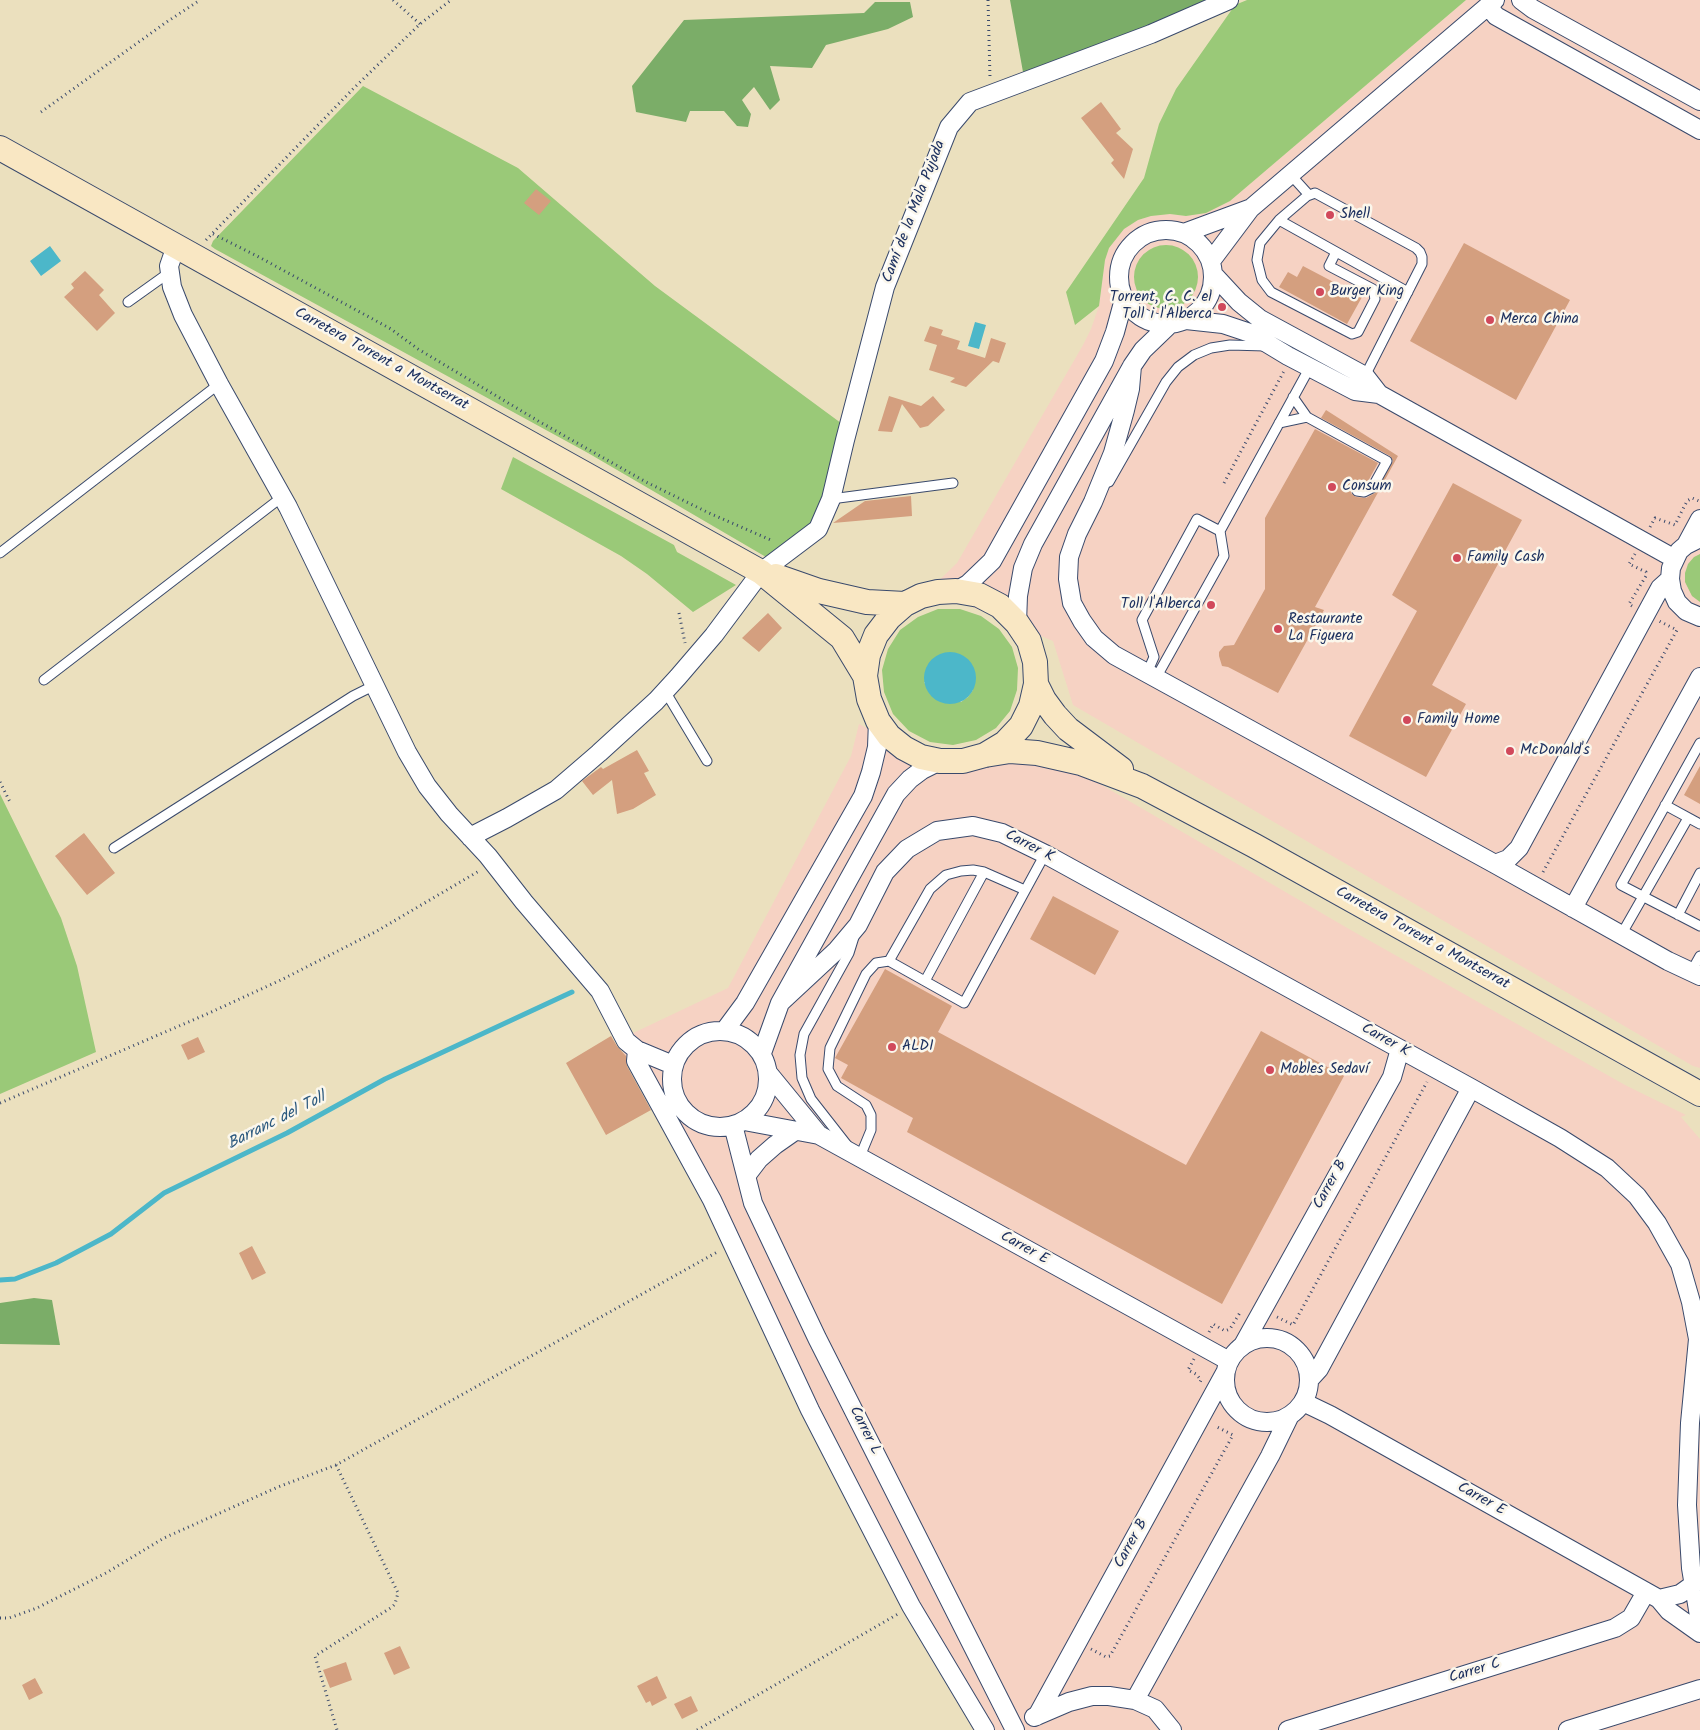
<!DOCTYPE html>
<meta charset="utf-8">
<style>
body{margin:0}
canvas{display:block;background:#ebe0be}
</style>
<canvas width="1700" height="1730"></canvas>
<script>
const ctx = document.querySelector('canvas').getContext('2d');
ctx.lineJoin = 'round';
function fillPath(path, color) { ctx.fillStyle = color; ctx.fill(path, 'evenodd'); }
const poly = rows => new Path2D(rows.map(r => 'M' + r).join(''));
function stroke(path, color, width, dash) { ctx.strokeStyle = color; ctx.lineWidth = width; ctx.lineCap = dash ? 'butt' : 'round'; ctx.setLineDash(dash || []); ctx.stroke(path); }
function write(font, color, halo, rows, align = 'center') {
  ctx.font = font + ' Kalam,sans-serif'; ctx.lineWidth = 5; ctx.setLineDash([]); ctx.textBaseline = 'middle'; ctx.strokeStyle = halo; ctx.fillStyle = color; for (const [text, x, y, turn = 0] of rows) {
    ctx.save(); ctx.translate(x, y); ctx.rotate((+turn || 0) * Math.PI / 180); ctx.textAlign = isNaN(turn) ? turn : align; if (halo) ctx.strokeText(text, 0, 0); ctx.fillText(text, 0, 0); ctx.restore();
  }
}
fillPath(poly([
 [1466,0,1700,0,1700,1068,1693,1066,1073,705,1053,641,930,589,957,563,1083,345,1091,329,1099,306,1105,260,1109,248,1116,238,1124,229,1138,220,1151,216,1170,214,1186,216,1205,213,1230,201],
 [859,724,882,736,983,758,1069,766,1349,929,1625,1085,1686,1115,1681,1117,1700,1139,1700,1730,975,1730,722,1237,614,1035,629,1035,728,988,851,756]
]), '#f6d2c3');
fillPath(poly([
 [1247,0,1466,0,1230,201,1206,213,1186,216,1170,214,1151,216,1138,220,1124,229,1109,248,1105,260,1099,306,1075,325,1066,292,1144,178,1159,124,1176,89,1235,5],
 [363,86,518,168,655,286,845,426,823,511,806,530,766,557,588,453,215,249,211,246,213,241],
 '1134 277a32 32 0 1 1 64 0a32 32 0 1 1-64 0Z',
 [513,457,674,545,677,552,736,585,693,612,647,574,621,556,501,489],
 [1700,554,1700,602,1692,596,1685,582,1685,573,1688,564,1694,557],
 [938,609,960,609,981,616,999,629,1012,647,1018,668,1017,690,1010,711,996,728,976,740,953,745,930,742,909,731,893,714,884,692,882,670,888,649,900,630,918,617],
 [924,682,973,690,968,697,961,702,932,696],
 [0,794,61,918,77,966,96,1052,0,1094]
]), '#9ac978');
fillPath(poly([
 [1010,0,1215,0,1044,66,1023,72],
 [875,2,910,2,913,17,888,29,826,45,812,68,770,66,780,100,770,110,754,87,742,100,751,114,748,127,737,126,724,111,690,111,686,122,636,112,632,86,684,20,864,13],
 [34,1298,52,1300,60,1345,0,1344,0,1303]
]), '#7bad68');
fillPath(poly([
 [50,246,61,261,41,276,30,261],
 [975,322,986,325,979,349,968,346],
 '924 678a26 26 0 1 1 52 0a26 26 0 1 1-52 0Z'
]), '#4cb7c9');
stroke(poly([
 [0,1280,15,1279,56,1263,111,1234,164,1193,287,1133,385,1079,572,992]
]), '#4cb7c9', 5);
fillPath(poly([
 [1101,102,1121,129,1116,133,1133,149,1124,179,1111,163,1114,160,1081,118],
 [536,189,551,201,539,215,524,203],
 [1464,243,1570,300,1516,400,1410,341],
 [1303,266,1362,297,1347,324,1279,287,1288,272,1297,277],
 [85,271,104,290,99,295,115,313,97,331,64,297,74,288,71,284],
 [930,326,943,330,941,335,960,341,957,349,985,358,991,338,1006,343,999,363,993,361,966,387,950,382,955,378,929,370,937,345,924,341],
 [889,396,921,406,933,396,945,410,928,426,920,428,902,404,892,432,878,431],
 [1326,410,1398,456,1315,607,1324,610,1278,693,1228,667,1222,666,1219,656,1219,652,1224,646,1234,645,1265,589,1265,518,1315,429,1378,463,1367,483,1363,486,1355,485,1352,488,1351,493,1356,497,1366,498,1375,493,1393,461,1390,456,1321,418],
 [1453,483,1522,520,1432,685,1466,704,1426,777,1349,736,1417,611,1392,595],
 [911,496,912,516,833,523,865,501],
 [768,613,782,628,759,652,742,638],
 [637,750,649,771,644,773,656,795,633,809,617,814,612,780,593,795,582,781,601,767,603,769],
 [1700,766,1700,804,1684,795],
 [84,833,115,873,87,895,55,856],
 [1053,896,1119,931,1095,975,1030,939],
 [885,969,952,1006,938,1032,1186,1165,1261,1031,1344,1076,1222,1304,907,1132,913,1118,841,1078,848,1065,835,1058],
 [611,1036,617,1046,626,1056,627,1066,651,1110,606,1135,566,1063],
 [198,1037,205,1052,188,1060,181,1045],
 [252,1246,266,1273,252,1280,239,1253],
 [400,1646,410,1668,394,1675,384,1653],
 [346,1662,352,1680,330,1688,323,1670],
 [657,1676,667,1698,652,1706,650,1701,646,1703,637,1686],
 [35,1678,43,1693,29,1700,22,1685],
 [691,1696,698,1711,682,1719,674,1704]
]), '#d49f7f');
const lane = poly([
 [1290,174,1309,195],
 [1279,220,1408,292],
 [1336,252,1329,266,1373,289,1375,299,1358,332,1352,334,1271,292,1262,280,1257,260,1260,243,1279,220,1307,196,1315,193,1416,248,1420,252,1422,257,1422,264,1365,376],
 [128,302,170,272],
 [1293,397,1307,417,1387,461,1372,488,1364,492,1357,491],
 [1279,423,1307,417],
 [1109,482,1166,382,1178,367,1194,355,1211,348,1230,345,1265,346],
 [831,499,953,483],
 [0,553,219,384],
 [1147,673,1154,657,1142,620,1197,519,1220,531],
 [1156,678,1224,556,1220,531,1310,367],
 [44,680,282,497],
 [665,691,707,761],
 [1700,743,1621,885,1700,926],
 [1665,805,1700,824],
 [114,848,353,696,375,685],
 [1025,890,984,872,973,870,961,871,946,875,930,889,889,961,964,1003,1045,854],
 [1678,915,1700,873],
 [1621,935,1688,818],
 [1691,972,1700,956],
 [925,981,984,872],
 [847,1145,811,1099,802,1078,800,1055,804,1034,849,953,854,937],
 [859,1159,871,1130,871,1115,866,1105,837,1086,828,1069,830,1048,866,974,876,963,889,961]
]);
const street = poly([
 [1521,0,1533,9,1700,101],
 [1488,6,1496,16,1700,130],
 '1119 277a47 47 0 1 1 94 0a47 47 0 1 1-94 0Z',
 [1184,233,1249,209],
 [176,246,169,266,172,287,183,315,219,384,288,507,407,752,427,786,449,814,488,856,524,902,600,991,626,1041,637,1050,673,1065],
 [1211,261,1250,209,1495,0],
 [1214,275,1239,302,1260,319,1365,376,1379,394],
 [1186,320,1223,324,1250,333,1288,356,1355,391,1379,394,1675,559],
 [1132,366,1130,389,1125,410,1113,453,1093,502,1077,534,1069,557,1068,579,1072,603,1082,621,1094,638,1114,655,1495,864,1668,961,1700,976],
 [1700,538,1686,545,1679,551,1671,568,1670,579,1672,591,1677,602,1686,611,1700,617],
 [1686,545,1700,519],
 [956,591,968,584,992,561,1104,361,1115,332,1124,299],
 [1017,623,1018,596,1023,568,1033,544,1132,366,1143,350,1169,325],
 [470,837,507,818,556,790,599,753,656,701,678,677,714,635,761,572,818,529,831,499,845,440,885,287,949,127,970,102,1151,34,1229,0],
 [1495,864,1508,859,1519,848,1660,588,1670,579],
 [1573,908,1700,677],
 [780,1003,837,950,858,925,885,872,907,849,937,831,973,826,1002,833,1045,854,1471,1088,1560,1138,1607,1168,1637,1196,1657,1223,1680,1264,1691,1302,1698,1339,1690,1423,1687,1505,1691,1568,1700,1622],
 [725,1030,745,1003,863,796,871,772,877,747,878,721],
 '672 1079a48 48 0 1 1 96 0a48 48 0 1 1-96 0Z',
 [637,1050,636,1061,712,1200,810,1410,911,1606,985,1730],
 [762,1053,780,1003,896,794,910,779,922,770,940,761],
 [769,1074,819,1135],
 [744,1121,819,1135,1229,1361],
 [733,1125,753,1203,817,1338,1015,1730],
 [746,1176,759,1159,775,1145,795,1131],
 '1225 1380a42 42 0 1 1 84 0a42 42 0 1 1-84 0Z',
 [1243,1345,1392,1077,1400,1049],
 [1309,1380,1319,1369,1471,1088],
 [1303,1402,1330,1415,1659,1599,1669,1611,1700,1633],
 [1659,1599,1680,1594,1694,1584],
 [1135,1700,1270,1456,1290,1415],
 [1037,1716,1226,1371],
 [1034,1717,1069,1702,1092,1696,1109,1696,1135,1700,1155,1709,1172,1730],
 [1288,1730,1615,1628,1631,1618,1646,1592],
 [1568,1730,1700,1689]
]);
const secondary = poly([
 [0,148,761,572,842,638,865,676],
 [776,576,819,591,867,602,905,604],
 [1036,684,1044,700,1055,715,1068,729,1121,769],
 [985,755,1005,743,1021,726,1031,706,1036,684,1035,662,1029,641,1017,623,1000,606,979,595,956,591,938,592,921,596,905,604,889,618,876,635,868,655,865,676,869,699,878,721,889,736,904,748,921,757,940,761,963,761,985,755,1010,751,1037,753,1081,763,1142,786,1255,846,1700,1094]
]);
stroke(lane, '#3a4a6c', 11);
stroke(street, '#3a4a6c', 20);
stroke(secondary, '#3a4a6c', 26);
stroke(poly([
 [393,0,420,24],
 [988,0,990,78],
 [41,112,168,21,200,0],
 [213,234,257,256,391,329,418,349,540,422,646,482,709,513,773,541],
 [206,240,355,87,420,24,451,0],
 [1224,483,1284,371],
 [1650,527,1655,518,1675,525,1687,501,1692,498,1699,501],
 [1632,606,1629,604,1646,576,1646,572,1629,564,1635,554],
 [679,613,685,643],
 [0,782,10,802],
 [1543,872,1677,630,1659,621],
 [0,1103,207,1014,283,979,377,931,479,871],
 [1277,1317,1293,1325,1427,1082],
 [1209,1332,1213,1324,1225,1331,1230,1329,1241,1311],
 [1194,1359,1188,1370,1196,1374,1201,1380,1200,1382],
 [336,1465,398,1593,395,1604,392,1607,315,1656,337,1730],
 [0,1618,9,1618,37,1608,106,1573,164,1538,278,1487,336,1465,719,1251],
 [1091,1649,1106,1657,1110,1656,1233,1435,1215,1426],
 [697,1730,898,1614]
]), '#3a4a6c', 3, [1, 4]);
stroke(lane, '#fff', 9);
stroke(street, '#fff', 18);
stroke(secondary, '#f9e7c3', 24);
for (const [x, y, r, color] of [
 [1330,215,5,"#d1495b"],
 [1320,292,5,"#d1495b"],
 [1222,307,5,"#d1495b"],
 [1490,320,5,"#d1495b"],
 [1332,487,5,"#d1495b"],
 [1457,558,5,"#d1495b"],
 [1211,605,5,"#d1495b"],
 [1278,629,5,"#d1495b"],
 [1407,720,5,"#d1495b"],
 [1510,751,5,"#d1495b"],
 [892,1047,5,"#d1495b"],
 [1270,1070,5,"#d1495b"]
]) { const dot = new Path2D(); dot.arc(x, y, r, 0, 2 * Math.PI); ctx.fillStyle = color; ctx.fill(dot); stroke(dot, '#fbf7ec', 2); }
write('15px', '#1b2f5e', '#fbf7ec', [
 ["Camí de la Mala Pujada",915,212,-69],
 ["Carretera Torrent a Montserrat",381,360,29],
 ["Carrer K",1029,847,27],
 ["Carretera Torrent a Montserrat",1422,939,29],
 ["Carrer K",1385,1041,29],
 ["Carrer B",1331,1185,-61],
 ["Carrer E",1024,1249,29],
 ["Carrer L",864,1431,63],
 ["Carrer E",1481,1500,29],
 ["Carrer B",1132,1544,-61],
 ["Carrer C",1475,1672,-17]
]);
write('15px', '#1b2f5e', '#fbf7ec', [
 ["Shell",1340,215],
 ["Burger King",1330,292],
 ["Torrent, C. C. el",1212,298,"right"],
 ["Toll i l'Alberca",1212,315,"right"],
 ["Merca China",1500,320],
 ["Consum",1342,487],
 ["Family Cash",1467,558],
 ["Toll l'Alberca",1201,605,"right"],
 ["Restaurante",1288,620],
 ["La Figuera",1288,637],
 ["Family Home",1417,720],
 ["McDonald's",1520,751],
 ["ALDI",902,1047],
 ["Mobles Sedaví",1280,1070]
], 'left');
write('italic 16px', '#2a587e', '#fbf7ec', [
 ["Barranc del Toll",277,1122,-27]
]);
</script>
